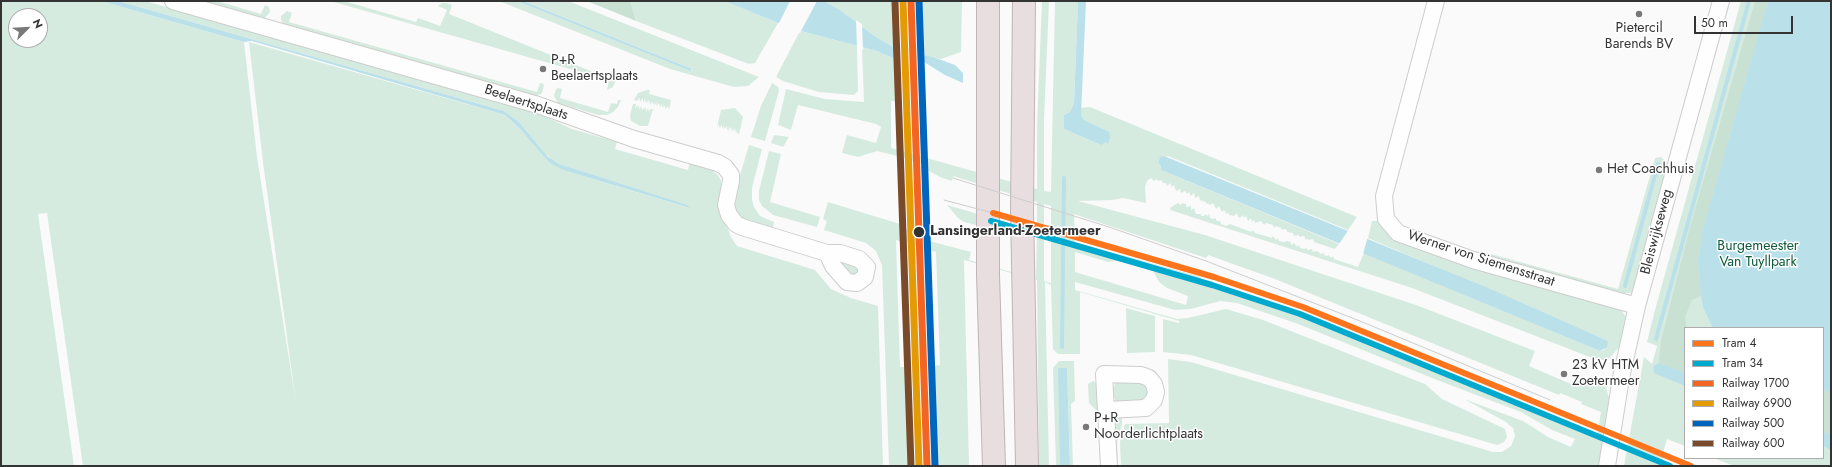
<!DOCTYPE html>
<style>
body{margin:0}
#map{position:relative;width:1832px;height:467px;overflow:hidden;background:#fafafb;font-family:Jost,sans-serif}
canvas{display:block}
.frame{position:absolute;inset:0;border:2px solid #333;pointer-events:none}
.legend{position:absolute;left:1684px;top:327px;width:140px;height:132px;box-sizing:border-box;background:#fff;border:1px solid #adadad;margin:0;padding:5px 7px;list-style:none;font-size:12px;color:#333}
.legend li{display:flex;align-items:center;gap:8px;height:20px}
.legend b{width:20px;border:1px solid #adadad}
.north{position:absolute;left:8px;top:8px;width:40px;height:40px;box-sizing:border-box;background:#fff;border:1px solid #adadad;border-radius:50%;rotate:66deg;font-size:11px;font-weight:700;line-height:16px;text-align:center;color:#333}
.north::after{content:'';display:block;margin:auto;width:14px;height:18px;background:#797979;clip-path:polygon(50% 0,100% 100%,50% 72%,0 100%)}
.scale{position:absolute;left:1694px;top:16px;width:99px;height:18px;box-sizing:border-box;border:2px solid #333;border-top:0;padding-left:5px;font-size:12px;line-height:14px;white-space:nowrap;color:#333;-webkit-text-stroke:3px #fff;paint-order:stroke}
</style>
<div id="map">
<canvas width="1832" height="467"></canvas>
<div class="frame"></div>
<ul class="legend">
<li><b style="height:5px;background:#fc751c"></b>Tram 4</li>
<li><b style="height:5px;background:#00a9ce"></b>Tram 34</li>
<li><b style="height:5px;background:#f26522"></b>Railway 1700</li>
<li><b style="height:5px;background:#e39a05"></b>Railway 6900</li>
<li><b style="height:5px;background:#0065bd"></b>Railway 500</li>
<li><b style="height:5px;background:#7a4b2a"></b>Railway 600</li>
</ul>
<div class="north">N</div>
<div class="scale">50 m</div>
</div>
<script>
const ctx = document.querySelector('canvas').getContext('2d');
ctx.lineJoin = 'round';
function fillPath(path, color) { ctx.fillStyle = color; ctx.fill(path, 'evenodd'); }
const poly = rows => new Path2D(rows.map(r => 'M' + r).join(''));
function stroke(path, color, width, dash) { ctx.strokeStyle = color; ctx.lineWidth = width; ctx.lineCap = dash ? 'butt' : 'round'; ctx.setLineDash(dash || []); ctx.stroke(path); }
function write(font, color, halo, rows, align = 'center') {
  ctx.font = font + ' Jost,sans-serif'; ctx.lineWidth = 3; ctx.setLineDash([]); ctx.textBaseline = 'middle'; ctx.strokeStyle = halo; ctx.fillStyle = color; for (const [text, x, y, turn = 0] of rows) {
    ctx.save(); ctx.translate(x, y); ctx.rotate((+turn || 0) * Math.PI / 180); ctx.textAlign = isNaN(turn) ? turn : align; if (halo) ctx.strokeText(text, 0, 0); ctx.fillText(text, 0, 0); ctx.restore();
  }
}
fillPath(poly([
 [1,1,101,1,244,42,257,157,296,403,263,162,249,42,505,115,533,142,563,170,689,208,559,164,548,157,519,122,504,111,118,1,145,1,532,111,572,129,617,142,615,149,688,170,690,162,709,168,718,175,721,180,724,219,731,237,737,246,815,270,831,289,851,298,878,306,883,466,83,466,47,213,38,214,74,466,1,466],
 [16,16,40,16,40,40,16,40],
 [197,1,217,1,261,14,265,5,269,7,270,12,264,19],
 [330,1,344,1,416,22,418,18,440,26,447,10,438,6,442,3,447,3,452,5,449,14,608,78,613,69,616,73,617,78,613,87,607,90,609,80],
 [499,1,517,1,692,71,692,69,523,1,568,1,759,77,748,86,734,87,670,69],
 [630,1,724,1,778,23,755,63,749,64,636,21],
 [824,1,892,1,895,48,876,37,840,10],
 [921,1,962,1,961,52,941,59,924,55],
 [1042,1,1049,1,1044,120,1044,191,1051,192,1055,1,1078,1,1074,103,1070,112,1064,115,1064,129,1101,145,1090,124,1084,120,1081,115,1080,108,1090,107,1357,217,1348,230,1168,156,1160,158,1158,163,1160,164,1161,170,1339,244,1335,249,1314,242,1313,239,1308,240,1308,238,1306,240,1304,236,1299,237,1299,235,1294,236,1293,233,1287,232,1287,230,1284,229,1282,230,1281,228,1276,226,1274,228,1273,225,1266,223,1264,225,1261,221,1255,223,1254,220,1252,222,1251,218,1248,221,1246,216,1244,218,1243,215,1240,218,1238,217,1237,213,1234,216,1229,215,1229,212,1227,214,1224,210,1222,212,1219,206,1216,209,1213,203,1211,205,1206,203,1205,201,1203,202,1202,200,1200,201,1199,196,1195,198,1194,193,1191,196,1189,192,1187,194,1185,191,1181,193,1180,189,1176,191,1174,185,1171,187,1171,183,1167,186,1166,183,1163,183,1161,180,1158,181,1157,179,1154,181,1151,178,1147,181,1145,187,1146,203,1123,198,1113,200,1078,201,1205,235,1416,305,1535,351,1529,366,1578,387,1582,377,1595,384,1598,378,1606,387,1609,398,1599,466,1121,466,1120,442,1125,424,1169,423,1168,359,1191,362,1493,452,1502,452,1511,446,1515,436,1513,428,1506,422,1464,399,1523,421,1548,437,1571,447,1575,439,1552,430,1521,412,1437,380,1298,324,1237,303,1220,301,1191,309,1175,310,1075,282,1075,290,1177,319,1188,318,1226,309,1263,320,1425,384,1442,399,1505,429,1507,437,1504,442,1497,445,1191,355,1163,352,1163,319,1179,323,1179,321,1080,292,1080,354,1058,354,1053,349,1051,285,1045,282,1049,466,1039,466,1037,280,964,260,969,466,937,466,934,366,940,365,936,252,896,240,900,367,905,367,909,466,889,466,882,265,876,251,866,243,824,230,827,221,823,219,828,202,900,224,918,238,971,252,969,260,1036,279,1037,233,1011,226,991,229,964,222,958,218,947,205,1037,231,1037,202,953,176,952,181,940,177,929,171,922,164,905,158,877,151,858,157,842,153,847,135,876,143,881,127,876,124,798,105,791,130,778,125,786,89,825,99,864,102,862,49,857,49,858,91,854,95,819,92,783,81,776,77,800,31,877,51,895,59,897,101,891,101,891,148,1037,189,1037,126],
 [1044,204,1051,206,1051,235,1044,233],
 [1074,214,1206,258,1208,255,1275,279,1559,395,1560,393,1582,402,1581,404,1601,412,1597,436,1555,418,1554,420,1549,418,1549,416,1508,399,1304,316,1200,282,1201,277,1075,242],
 [1044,235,1051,237,1051,283,1044,281],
 [1075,252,1108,262,1126,259,1150,265,1159,282,1167,288,1188,296,1186,305,1075,272],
 [1741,1,1755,1,1753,8,1755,1,1831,1,1831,466,1734,466,1714,458,1823,458,1823,328,1685,328,1685,446,1667,439,1664,449,1662,463,1670,466,1624,466,1644,357,1652,364,1657,346,1647,342,1655,310],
 [287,11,292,13,289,22,537,92,540,83,542,83,544,85,542,93,536,97,284,25,281,20,281,16],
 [772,83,778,87,779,91,765,141,751,137,761,106],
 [558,88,562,89,560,98,608,112,611,103,617,104,618,100,621,100,618,107,613,112,607,115,598,115,558,103,554,96,556,89],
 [647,90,650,90,649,94,671,100,669,110,668,106,665,109,665,105,663,108,664,104,662,108,662,104,660,107,659,103,656,106,657,102,654,106,655,102,653,105,652,101,650,105,649,100,647,104,648,100,646,103,645,99,643,103,643,98,640,102,640,98,638,101,639,97,637,101,634,100,638,93],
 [633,104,636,104,635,108,638,105,637,109,639,105,639,110,641,106,642,110,645,107,644,111,646,107,646,112,648,108,649,112,650,109,653,109,648,126,640,126,631,121,630,115],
 [735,108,743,117,739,134,737,133,738,129,736,133,735,128,734,132,733,128,732,132,731,127,728,131,729,127,727,130,727,126,724,129,724,125,722,129,722,125,719,128,719,124,717,127,721,110],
 [774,135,789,137,783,147,771,143],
 [749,145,762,149,752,188,752,200,754,207,760,216,774,222,773,228,743,221,734,210,733,199],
 [769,151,781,154,770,202,820,217,817,227,773,215,762,206,759,200,759,191],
 [1661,157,1669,165,1633,291,1630,293,1618,293,1480,254,1480,251,1618,289,1655,158],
 [1178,203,1181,205,1182,203,1186,204,1186,207,1191,206,1191,210,1194,208,1196,214,1201,214,1201,216,1204,216,1206,214,1207,216,1209,214,1210,218,1213,219,1216,218,1216,220,1221,222,1221,224,1226,226,1230,224,1251,232,1253,230,1255,233,1272,238,1273,236,1276,240,1278,238,1279,241,1284,242,1287,241,1291,242,1291,245,1294,243,1297,247,1299,245,1300,248,1305,249,1307,247,1307,250,1312,249,1313,252,1317,251,1321,254,1324,253,1324,255,1327,256,1329,255,1331,258,1333,256,1334,259,1358,267,1364,253,1600,351,1604,350,1606,340,1368,238,1372,221,1379,221,1388,233,1620,309,1625,315,1626,318,1619,347,1610,358,1604,360,1595,359,1412,288,1170,210,1171,207],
 [839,259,861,267,854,279,838,263],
 [1126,308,1155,316,1155,352,1127,353],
 [1059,361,1074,361,1075,401,1071,404,1073,466,1070,466,1067,368,1062,368,1060,466,1056,466,1053,368],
 [1137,380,1147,385,1149,392,1145,401,1119,403,1116,401,1112,394,1115,384,1119,381],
 [1093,381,1097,384,1103,466,1100,466,1099,413,1089,403,1088,384],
 [1122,416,1122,424,1117,442,1118,466,1115,466,1114,423,1117,418]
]), '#d6ebdf');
fillPath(poly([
 [587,1,630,1,636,21],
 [1755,1,1768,1,1702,233,1698,260,1701,296,1692,300,1685,317,1687,328,1685,328,1685,373,1659,363,1661,341,1689,231],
 [1823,389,1831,394,1831,435,1823,432]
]), '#c8e1d3');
fillPath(poly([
 [101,1,118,1,504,111,519,122,548,157,559,164,687,205,690,208,563,170,549,162,521,130,505,115,252,41,244,42],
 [517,1,523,1,692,69,691,71],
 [724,1,824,1,840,10,876,37,895,48,895,59,877,51,793,29],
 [1078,1,1086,1,1081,115,1084,120,1109,132,1110,137,1108,144,1106,142,1101,145,1064,129,1064,115,1070,112,1074,103],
 [1768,1,1831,1,1831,394,1823,389,1823,328,1713,328,1703,307,1701,296,1698,260,1702,233],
 [924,55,933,57,955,65,963,73,963,83,945,75,924,62],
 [1164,156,1488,288,1606,340,1608,342,1607,347,1600,351,1161,170,1160,164,1158,163,1160,157],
 [1659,363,1685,373,1685,386,1654,373,1653,366],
 [1058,368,1067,368,1070,466,1060,466],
 [1823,432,1831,435,1831,450,1823,446]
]), '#bae0e9');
fillPath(poly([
 [790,1,817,1,800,33,778,25],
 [856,20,862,24,863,50,857,49],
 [1349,229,1368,236,1363,254,1339,244]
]), '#fafafb');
stroke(poly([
 [1625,286,1658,164],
 [1656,339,1749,1],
 [1062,347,1064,178]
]), '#bae0e9', 4);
const minor = poly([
 [173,1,538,105,634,139,718,163,725,167,731,175,731,181,726,205,729,215,736,224,742,227,827,253,840,253,859,259,867,267,865,277,857,283,847,282,833,266,827,253],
 [1436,1,1384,196,1386,219,1398,233,1473,260,1637,306],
 [1107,410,1146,408,1154,400,1156,392,1154,384,1149,378,1141,375,1104,374,1109,466],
 [1607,466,1621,378,1637,306,1721,1]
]);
const highway = poly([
 [988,1,988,275,994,466],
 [1024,1,1022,211,1027,466]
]);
stroke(minor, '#cdcdcd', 18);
stroke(highway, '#bfb4b6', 24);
stroke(minor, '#fefefe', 16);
stroke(highway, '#e8dee0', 22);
stroke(poly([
 [953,178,1109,227,1206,261,1360,321,1550,400],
 [944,200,993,213]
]), '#cdcdcd', 1);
stroke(poly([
 [911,1,927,466]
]), '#f26522', 7);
stroke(poly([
 [903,1,919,466]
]), '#e39a05', 7);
stroke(poly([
 [919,1,935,466]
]), '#0065bd', 7);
stroke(poly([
 [895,2,911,466]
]), '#7a4b2a', 7);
stroke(poly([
 [993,213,1214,277,1303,307,1691,466]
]), '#fc751c', 6);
stroke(poly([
 [991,221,1212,285,1300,314,1670,466]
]), '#00a9ce', 6);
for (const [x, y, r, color] of [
 [1639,14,4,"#797979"],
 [543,69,4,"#797979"],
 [1599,170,4,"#797979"],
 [919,232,6,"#333"],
 [1564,374,4,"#797979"],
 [1086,427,4,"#797979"]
]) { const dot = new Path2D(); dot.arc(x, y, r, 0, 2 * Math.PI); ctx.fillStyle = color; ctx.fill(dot); stroke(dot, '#fff', 1.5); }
write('14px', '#333', '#fff', [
 ["Pietercil",1639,29,"center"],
 ["Barends BV",1639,45,"center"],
 ["P+R",551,61],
 ["Beelaertsplaats",551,77],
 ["Het Coachhuis",1607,170],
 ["23 kV HTM",1572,366],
 ["Zoetermeer",1572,382],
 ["P+R",1094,419],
 ["Noorderlichtplaats",1094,435]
], 'left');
write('14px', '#333', '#fff', [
 ["Beelaertsplaats",526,103,18],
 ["Bleiswijkseweg",1657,232,-75],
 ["Werner von Siemensstraat",1481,259,18]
]);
write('bold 14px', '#333', '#fff', [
 ["Lansingerland-Zoetermeer",930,232]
], 'left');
write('14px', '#0d5939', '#fff', [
 ["Burgemeester",1758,247],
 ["Van Tuyllpark",1758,263]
]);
</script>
